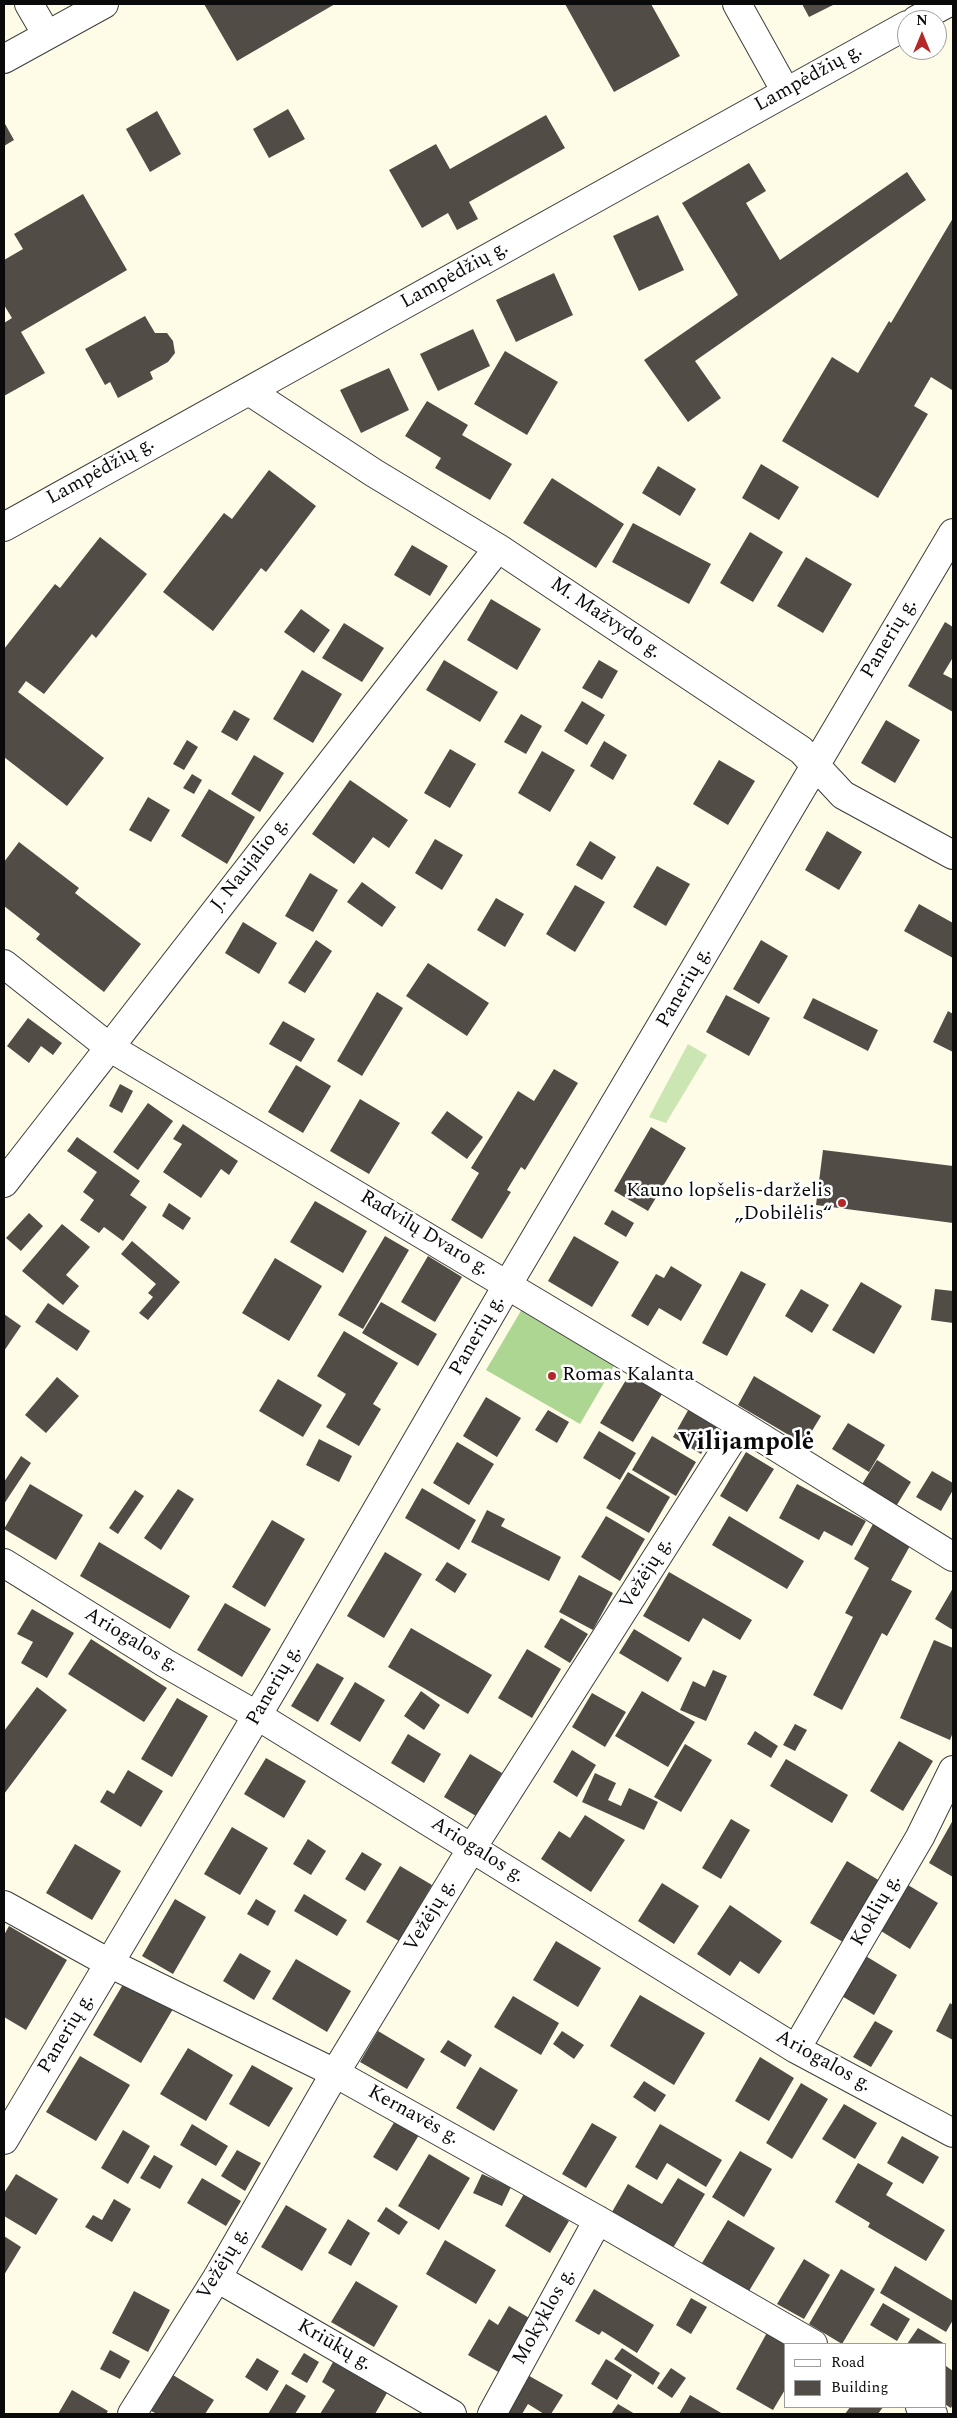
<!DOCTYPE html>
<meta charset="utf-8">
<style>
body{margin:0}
#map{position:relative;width:957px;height:2418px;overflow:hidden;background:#fefbe7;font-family:Spectral,serif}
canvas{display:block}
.frame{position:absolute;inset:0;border:5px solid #0a0a0a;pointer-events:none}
.legend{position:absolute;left:784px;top:2343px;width:162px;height:65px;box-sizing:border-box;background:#fff;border:1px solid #9d9d9d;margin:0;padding:6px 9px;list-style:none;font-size:15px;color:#0a0a0a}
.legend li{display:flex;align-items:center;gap:10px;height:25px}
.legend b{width:25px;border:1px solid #9d9d9d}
.north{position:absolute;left:897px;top:10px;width:50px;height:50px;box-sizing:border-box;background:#fff;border:1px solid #9d9d9d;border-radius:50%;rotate:0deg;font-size:14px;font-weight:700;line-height:20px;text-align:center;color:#0a0a0a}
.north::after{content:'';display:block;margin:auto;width:18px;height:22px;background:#b42828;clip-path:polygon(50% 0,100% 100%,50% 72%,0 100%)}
</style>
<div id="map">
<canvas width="957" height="2418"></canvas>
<div class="frame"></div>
<ul class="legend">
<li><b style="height:6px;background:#fff"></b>Road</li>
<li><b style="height:14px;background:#524c47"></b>Building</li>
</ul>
<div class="north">N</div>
</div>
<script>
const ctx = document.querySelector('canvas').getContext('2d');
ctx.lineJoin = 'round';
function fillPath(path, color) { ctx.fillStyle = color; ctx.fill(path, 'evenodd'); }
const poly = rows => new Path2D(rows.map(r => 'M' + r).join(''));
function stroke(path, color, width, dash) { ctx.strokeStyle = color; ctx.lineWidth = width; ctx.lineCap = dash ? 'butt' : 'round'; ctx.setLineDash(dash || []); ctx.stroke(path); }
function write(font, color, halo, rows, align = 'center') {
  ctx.font = font + ' Spectral,serif'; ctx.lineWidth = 5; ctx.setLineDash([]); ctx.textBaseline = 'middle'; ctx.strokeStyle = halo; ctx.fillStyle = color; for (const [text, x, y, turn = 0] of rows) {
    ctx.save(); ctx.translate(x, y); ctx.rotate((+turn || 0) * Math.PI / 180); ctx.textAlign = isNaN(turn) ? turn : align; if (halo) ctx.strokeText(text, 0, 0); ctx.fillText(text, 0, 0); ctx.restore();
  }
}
fillPath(poly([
 [688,1044,707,1055,666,1123,649,1117]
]), '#cbe6b3');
fillPath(poly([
 [522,1309,615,1364,580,1424,486,1370]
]), '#aed693');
fillPath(poly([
 [204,4,335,4,237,61],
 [565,4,651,4,680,56,614,92],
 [802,4,835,4,809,17],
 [288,109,305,139,269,158,253,129],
 [157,111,181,154,150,172,126,129],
 [546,115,565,148,469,202,478,219,457,230,448,213,422,228,389,170,436,144,450,169],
 [4,122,14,140,4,146],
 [749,163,766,191,746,203,780,260,907,172,926,200,695,361,721,398,688,422,644,360,738,295,682,203],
 [83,194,127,270,21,332,45,373,4,396,4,323,12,318,4,305,4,260,23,249,14,234],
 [658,215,684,270,639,291,613,236],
 [953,218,953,388,952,390,931,377,914,406,928,414,878,498,782,441,832,357,858,373,889,321,891,323],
 [554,273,573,315,516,342,496,300],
 [145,316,155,333,167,333,173,341,175,353,168,362,150,372,153,379,118,398,110,382,105,385,85,349],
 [473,329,490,366,438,391,420,354],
 [505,351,558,382,527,435,474,404],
 [389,368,409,410,361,433,340,390],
 [427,401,468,425,462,435,512,464,490,500,435,468,441,458,405,436],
 [761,464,799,487,779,520,742,498],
 [658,466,696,489,680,516,642,493],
 [269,470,316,506,266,572,261,568,213,631,163,592,224,513,232,519],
 [552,478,624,524,596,568,523,523],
 [633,523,711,564,689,604,612,562],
 [750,532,783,552,753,602,720,583],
 [100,537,147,574,96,638,92,634,44,694,26,681,18,692,104,758,67,806,4,757,4,649,55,584,60,588],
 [412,545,448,566,430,596,394,575],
 [806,557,852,584,823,633,777,606],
 [491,599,541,629,517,670,467,640],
 [301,609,330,630,314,653,284,632],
 [945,622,953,627,953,660,952,659,943,674,953,679,953,712,908,686],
 [344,623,384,648,362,682,322,658],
 [444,660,498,692,480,722,426,690],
 [599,660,618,671,602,699,582,688],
 [302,670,342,694,313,743,273,719],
 [582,701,605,715,587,745,564,731],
 [234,710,250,719,237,741,221,732],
 [521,714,542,726,526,754,504,742],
 [886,720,920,740,895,783,861,763],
 [187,740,198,747,184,770,173,764],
 [604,741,627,755,613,780,590,766],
 [450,749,476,764,450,808,424,793],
 [542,751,575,770,550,812,518,793],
 [254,755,284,773,260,812,231,794],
 [719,760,755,781,728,825,693,804],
 [192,774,202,780,194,794,183,788],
 [350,780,408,820,389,848,373,837,354,864,312,834],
 [209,789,255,817,227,864,181,836],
 [148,797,170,810,151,842,129,830],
 [827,831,862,852,839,890,805,870],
 [435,839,463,855,442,890,415,873],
 [590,841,616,857,602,880,576,865],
 [19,842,79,888,75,893,141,944,104,992,36,939,40,934,4,906,4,862],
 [657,866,690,884,666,926,633,907],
 [310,873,338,890,313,932,285,916],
 [362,882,396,907,382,927,347,902],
 [575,885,605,902,575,952,546,934],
 [496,898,524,914,505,947,477,930],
 [919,904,953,923,953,958,904,931],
 [243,922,277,943,259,974,225,953],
 [316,940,332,951,305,993,288,983],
 [761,940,788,956,759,1004,733,989],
 [428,963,489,1003,467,1036,406,996],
 [377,992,403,1008,362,1076,337,1061],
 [726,995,770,1018,749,1056,706,1032],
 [813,998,878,1030,868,1051,803,1018],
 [948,1011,953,1014,953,1052,933,1042],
 [28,1018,62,1043,53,1055,41,1046,29,1063,7,1046],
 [283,1021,315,1039,301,1062,269,1044],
 [296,1065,331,1086,303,1133,268,1112],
 [554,1069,578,1083,525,1170,521,1167,507,1190,511,1192,482,1239,451,1220,479,1173,471,1168,518,1091,534,1101],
 [120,1084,133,1091,122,1113,109,1106],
 [360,1099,400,1123,369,1174,330,1151],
 [148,1103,173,1121,138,1170,113,1152],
 [447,1111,483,1137,467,1159,431,1133],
 [183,1124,238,1161,229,1175,221,1169,201,1198,163,1172,182,1144,173,1139],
 [651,1127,686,1148,648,1211,614,1191],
 [77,1137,140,1181,130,1195,147,1207,123,1241,104,1227,99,1233,80,1220,94,1200,83,1192,97,1172,67,1151],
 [823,1150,953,1166,953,1223,816,1205],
 [315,1201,367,1231,343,1273,290,1242],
 [169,1203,191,1218,183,1230,162,1216],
 [612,1210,634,1223,626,1237,604,1224],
 [29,1213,43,1226,21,1251,6,1238],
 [62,1224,90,1247,66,1275,79,1286,63,1305,22,1271],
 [385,1236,409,1250,363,1329,338,1315],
 [574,1236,619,1262,592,1307,548,1281],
 [132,1241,180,1282,148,1320,139,1313,153,1297,148,1293,156,1284,121,1254],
 [428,1256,462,1277,435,1322,401,1302],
 [275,1258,322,1286,289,1341,242,1313],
 [671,1266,702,1285,681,1321,659,1308,648,1326,631,1316,656,1274,664,1278],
 [741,1271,766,1284,727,1356,702,1343],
 [861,1282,902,1306,874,1354,832,1330],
 [801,1289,829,1305,812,1333,785,1316],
 [935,1289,953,1291,953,1323,931,1320],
 [381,1302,437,1334,418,1366,362,1333],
 [48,1303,90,1331,77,1351,35,1322],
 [4,1314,21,1326,4,1351],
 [344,1331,398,1363,373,1404,381,1409,359,1446,326,1427,346,1394,317,1376],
 [629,1375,662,1394,633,1442,600,1423],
 [754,1376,821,1416,804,1444,738,1405],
 [57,1377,79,1396,46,1433,25,1415],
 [278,1379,322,1405,303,1437,259,1411],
 [486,1397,521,1418,497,1457,463,1436],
 [691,1405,720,1422,701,1454,673,1437],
 [548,1410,569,1422,557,1443,535,1430],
 [848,1423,885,1445,869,1472,832,1449],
 [599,1431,636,1453,620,1480,583,1458],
 [652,1436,696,1462,676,1496,632,1470],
 [319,1439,352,1456,339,1482,306,1465],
 [457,1442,494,1464,469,1505,433,1483],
 [746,1452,774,1469,747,1512,720,1496],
 [21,1456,31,1463,4,1504,4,1482],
 [877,1460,911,1482,895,1508,861,1486],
 [932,1471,953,1483,953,1490,941,1511,916,1497],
 [628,1472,670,1497,649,1533,606,1508],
 [30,1484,83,1515,56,1560,4,1529],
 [797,1484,866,1521,852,1546,824,1531,819,1540,779,1518],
 [422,1488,476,1520,459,1550,405,1518],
 [178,1489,194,1499,161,1550,144,1538],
 [135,1490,144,1496,118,1534,109,1528],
 [487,1510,505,1519,501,1526,561,1557,549,1581,471,1542],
 [606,1516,645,1539,620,1581,581,1557],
 [729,1516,804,1561,787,1589,712,1545],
 [272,1520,305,1539,265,1607,232,1587],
 [873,1524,911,1544,891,1580,912,1591,887,1636,882,1633,842,1710,813,1695,853,1617,845,1613,869,1568,854,1559],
 [99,1542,190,1596,170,1629,80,1576],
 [385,1552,422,1574,384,1638,347,1616],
 [447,1562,467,1574,455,1593,435,1580],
 [669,1572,752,1620,740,1640,703,1618,689,1642,643,1616],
 [579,1575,613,1593,593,1630,559,1612],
 [953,1588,953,1630,935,1619],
 [225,1603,271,1629,242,1677,197,1650],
 [32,1609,74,1633,47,1678,21,1663,33,1642,17,1634],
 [561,1618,588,1634,570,1663,544,1647],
 [411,1628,492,1675,468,1714,388,1667],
 [634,1629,682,1658,668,1682,619,1653],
 [91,1639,167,1688,144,1722,68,1674],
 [934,1640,953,1648,953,1732,950,1740,900,1718],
 [527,1649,561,1669,532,1718,498,1698],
 [317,1663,344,1678,318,1722,291,1706],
 [713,1670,727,1676,706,1721,680,1710,693,1681,705,1687],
 [355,1682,385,1700,360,1742,330,1724],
 [37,1687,67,1710,4,1794,4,1731],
 [421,1691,440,1705,424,1730,404,1716],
 [642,1691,695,1722,668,1767,615,1736],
 [592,1693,626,1712,605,1747,572,1727],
 [177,1698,208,1716,172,1777,141,1759],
 [795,1724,807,1730,795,1751,783,1745],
 [755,1731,778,1746,771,1758,747,1744],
 [408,1734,441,1754,424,1783,391,1763],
 [899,1741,933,1761,903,1811,870,1791],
 [685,1744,712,1760,681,1812,654,1797],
 [572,1750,596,1765,577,1797,553,1782],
 [470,1754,502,1773,476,1816,444,1797],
 [266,1758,306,1781,284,1818,244,1794],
 [786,1759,848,1795,832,1823,770,1786],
 [128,1770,163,1791,141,1827,100,1802,107,1790,114,1794],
 [595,1773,616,1783,608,1800,621,1806,629,1788,658,1802,644,1830,582,1802],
 [585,1815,625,1840,591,1892,541,1859,559,1831,570,1838],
 [731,1819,750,1830,721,1879,702,1868],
 [953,1820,953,1877,929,1863],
 [232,1827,268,1848,240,1895,204,1874],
 [308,1839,326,1851,311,1875,293,1864],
 [75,1844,121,1871,92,1920,46,1893],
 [362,1852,382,1864,365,1891,345,1879],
 [847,1861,880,1881,843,1942,810,1923],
 [400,1866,432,1885,399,1941,366,1922],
 [662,1883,699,1906,674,1944,638,1921],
 [908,1885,938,1903,910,1949,881,1931],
 [304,1894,347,1920,337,1936,294,1911],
 [175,1899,206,1917,173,1974,142,1956],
 [256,1899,276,1911,268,1926,247,1914],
 [730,1905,782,1941,759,1974,740,1961,730,1976,697,1954],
 [9,1926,67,1960,26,2030,4,2017,4,1935],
 [556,1941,601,1968,578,2007,533,1980],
 [240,1953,271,1971,254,2000,223,1981],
 [864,1955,897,1975,874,2015,840,1995],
 [296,1959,351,1991,327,2032,272,1999],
 [125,1981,173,2009,141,2063,93,2035],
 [640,1995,705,2033,674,2085,610,2046],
 [513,1996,559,2023,541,2055,494,2027],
 [950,2003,953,2005,953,2040,936,2031],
 [875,2021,893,2031,871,2067,853,2057],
 [378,2031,425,2059,407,2089,360,2062],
 [562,2031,584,2045,574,2059,553,2044],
 [448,2040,472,2055,465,2067,440,2052],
 [188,2048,233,2075,206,2121,160,2094],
 [80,2056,130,2085,96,2141,46,2112],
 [760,2057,794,2078,769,2121,735,2101],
 [252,2065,293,2088,269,2127,229,2104],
 [480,2067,518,2090,494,2131,456,2108],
 [644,2081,666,2095,655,2112,633,2097],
 [801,2083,828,2099,792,2159,766,2143],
 [844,2104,877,2123,855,2159,822,2139],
 [395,2121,419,2135,397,2171,373,2157],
 [592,2123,617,2137,586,2188,562,2174],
 [192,2124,228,2146,216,2166,180,2145],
 [660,2124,722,2160,706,2187,667,2163,657,2180,635,2167],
 [123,2130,150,2146,128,2184,101,2168],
 [902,2136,939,2157,923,2184,887,2163],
 [237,2150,261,2163,245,2191,221,2176],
 [740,2151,772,2169,744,2217,712,2197],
 [429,2154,470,2178,439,2230,398,2206],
 [154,2155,173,2166,160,2189,140,2178],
 [858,2163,893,2183,886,2195,945,2230,926,2261,868,2227,870,2223,835,2202],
 [16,2174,58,2199,36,2235,4,2216,4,2193],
 [482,2174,511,2187,502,2206,473,2193],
 [202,2178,241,2201,226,2226,187,2203],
 [678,2178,705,2194,673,2248,612,2212,628,2184,662,2204],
 [524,2194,569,2221,550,2253,505,2226],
 [114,2199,131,2209,112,2242,85,2227,93,2215,102,2220],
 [286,2205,327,2229,302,2271,261,2247],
 [386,2207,408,2222,399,2235,377,2221],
 [348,2219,370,2233,351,2266,328,2253],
 [728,2220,775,2248,749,2291,702,2263],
 [4,2236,21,2247,4,2275],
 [445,2240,496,2270,476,2304,426,2274],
 [804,2259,830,2275,804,2319,777,2304],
 [895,2266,953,2301,953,2320,946,2332,880,2293],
 [841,2269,875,2289,842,2344,809,2324],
 [356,2281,398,2306,374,2347,331,2322],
 [594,2289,654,2325,637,2353,602,2331,599,2335,575,2321],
 [134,2291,170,2310,148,2352,112,2333],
 [691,2298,707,2307,691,2334,676,2325],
 [883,2303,910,2319,897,2341,870,2325],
 [509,2306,531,2319,502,2374,468,2355,489,2319,498,2325],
 [918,2328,945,2344,907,2344],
 [769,2329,796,2344,786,2344,786,2388,773,2410,736,2389],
 [622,2348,660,2373,653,2385,614,2359],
 [110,2350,130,2361,120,2379,100,2369],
 [304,2353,319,2362,307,2383,291,2374],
 [257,2358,279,2371,267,2391,245,2377],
 [606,2359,632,2375,617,2400,591,2384],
 [333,2362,387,2393,375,2414,320,2414,335,2390,322,2382],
 [946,2366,953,2371,953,2404,951,2408,946,2405],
 [671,2368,686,2378,672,2398,657,2388],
 [524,2373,563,2395,551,2414,544,2414,528,2404,522,2414,499,2414],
 [173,2375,214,2400,205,2414,157,2414,151,2411],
 [286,2384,306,2396,295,2414,268,2414],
 [72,2390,108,2411,106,2414,58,2414],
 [690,2395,723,2414,679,2414],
 [618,2404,635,2414,611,2414],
 [850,2407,883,2407,878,2414,845,2414]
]), '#524c47');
const minor = poly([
 [29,4,47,35],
 [737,4,786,92],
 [916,20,946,4],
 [4,59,104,4],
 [249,391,374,473,498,548,801,750,843,795,953,855],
 [4,527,907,25],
 [4,964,109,1047,741,1425,953,1557],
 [4,1183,498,548],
 [4,1563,165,1663,258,1716,796,2049,953,2133],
 [4,1905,109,1963,335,2073,598,2220,813,2344],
 [796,2049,920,1837,953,1770],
 [4,2140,277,1682,508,1284,953,533],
 [217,2278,452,2414],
 [920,2407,933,2414],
 [132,2414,217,2278,335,2073,472,1848,741,1425],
 [492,2414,598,2220]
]);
stroke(minor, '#3d3d3d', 30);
stroke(minor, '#fff', 28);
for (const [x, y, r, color] of [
 [842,1203,5,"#b42828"],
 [552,1376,5,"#b42828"]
]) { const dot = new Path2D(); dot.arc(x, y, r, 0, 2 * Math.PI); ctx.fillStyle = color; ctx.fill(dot); stroke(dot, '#fff', 2); }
write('20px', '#0a0a0a', '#fff', [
 ["Lampėdžių g.",809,79,-29],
 ["Lampėdžių g.",455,276,-29],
 ["Lampėdžių g.",101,472,-29],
 ["M. Mažvydo g.",605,619,34],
 ["Panerių g.",890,639,-59],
 ["J. Naujalio g.",251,865,-52],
 ["Panerių g.",685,988,-60],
 ["Radvilų Dvaro g.",424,1234,31],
 ["Panerių g.",478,1336,-60],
 ["Vežėjų g.",647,1574,-58],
 ["Ariogalos g.",131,1641,31],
 ["Panerių g.",275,1686,-60],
 ["Ariogalos g.",477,1851,32],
 ["Koklių g.",877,1911,-60],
 ["Vežėjų g.",431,1916,-59],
 ["Panerių g.",67,2034,-59],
 ["Ariogalos g.",823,2062,29],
 ["Kernavės g.",413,2116,29],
 ["Vežėjų g.",224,2264,-59],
 ["Mokyklos g.",545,2317,-61],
 ["Kriūkų g.",334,2346,30]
]);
write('20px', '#0a0a0a', '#fff', [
 ["Kauno lopšelis-darželis",832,1192],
 ["„Dobilėlis“",832,1215],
 ["Romas Kalanta",562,1376,"left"]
], 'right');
write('bold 25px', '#0a0a0a', '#fff', [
 ["Vilijampolė",746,1444]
]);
</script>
